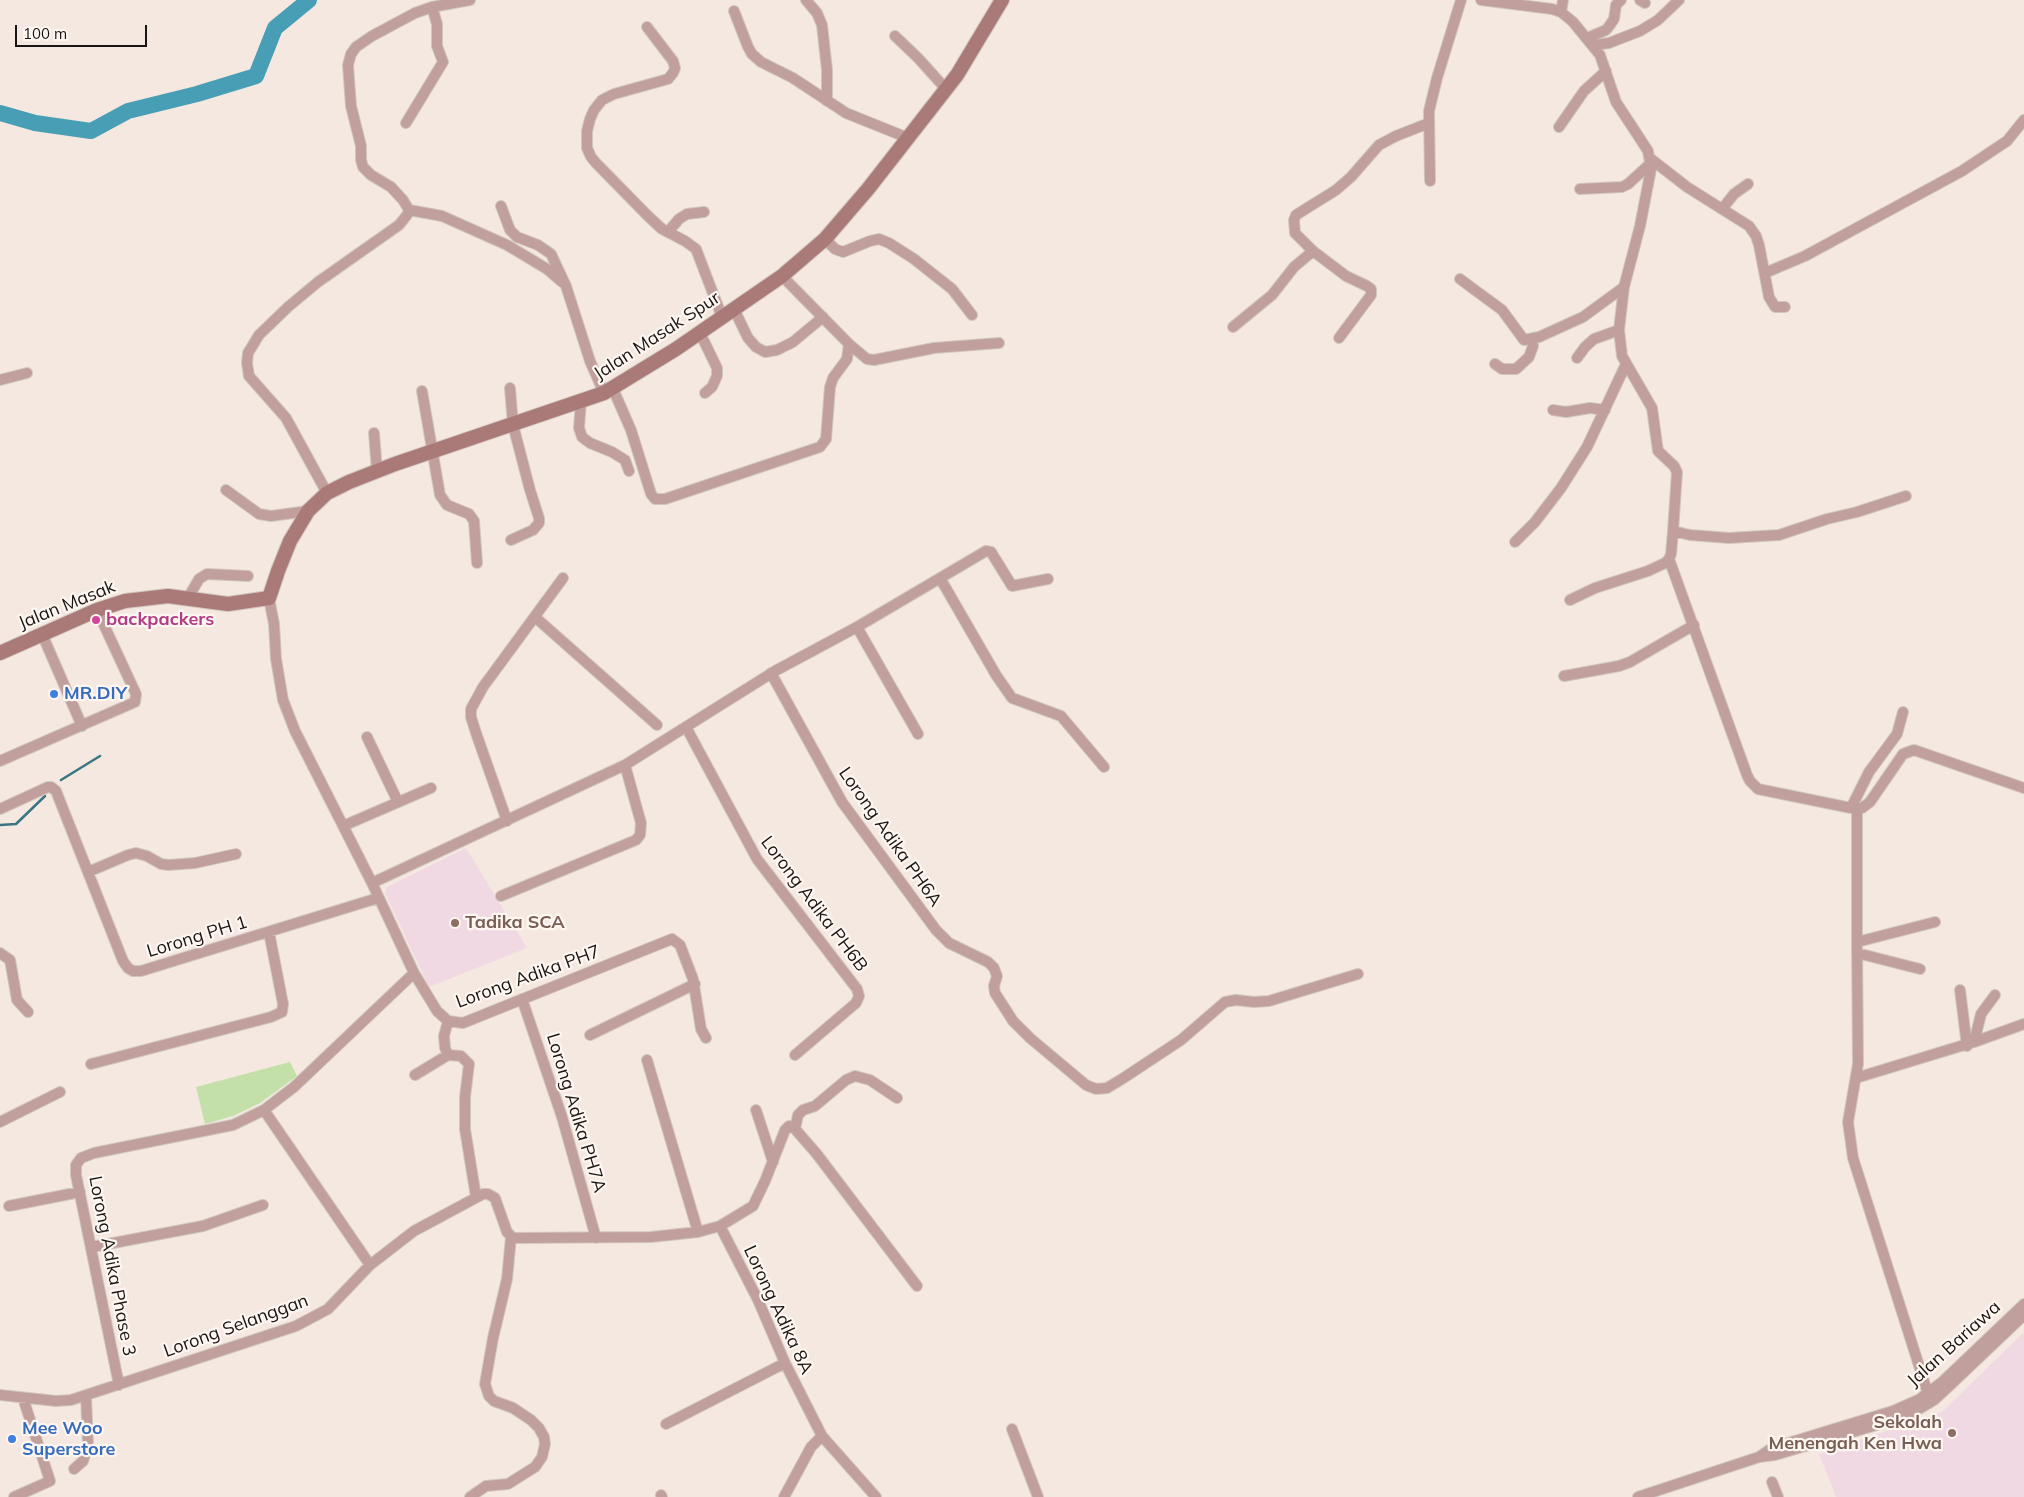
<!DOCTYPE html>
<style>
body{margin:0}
#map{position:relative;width:2024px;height:1497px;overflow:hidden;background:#f4e8e0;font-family:Mulish,sans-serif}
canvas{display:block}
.scale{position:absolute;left:15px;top:25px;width:132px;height:22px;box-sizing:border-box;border:2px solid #191512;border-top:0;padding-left:6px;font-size:15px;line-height:18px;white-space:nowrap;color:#191512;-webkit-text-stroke:4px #fef6f1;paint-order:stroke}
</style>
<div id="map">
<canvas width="2024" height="1497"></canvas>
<div class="scale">100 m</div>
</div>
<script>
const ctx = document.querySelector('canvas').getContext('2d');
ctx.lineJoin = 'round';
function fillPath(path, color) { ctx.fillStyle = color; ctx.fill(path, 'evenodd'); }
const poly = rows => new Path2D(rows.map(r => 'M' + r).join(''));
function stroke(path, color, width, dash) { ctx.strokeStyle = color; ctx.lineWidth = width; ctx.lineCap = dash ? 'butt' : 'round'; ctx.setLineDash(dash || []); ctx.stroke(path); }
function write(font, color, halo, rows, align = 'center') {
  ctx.font = font + ' Mulish,sans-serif'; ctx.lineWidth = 4.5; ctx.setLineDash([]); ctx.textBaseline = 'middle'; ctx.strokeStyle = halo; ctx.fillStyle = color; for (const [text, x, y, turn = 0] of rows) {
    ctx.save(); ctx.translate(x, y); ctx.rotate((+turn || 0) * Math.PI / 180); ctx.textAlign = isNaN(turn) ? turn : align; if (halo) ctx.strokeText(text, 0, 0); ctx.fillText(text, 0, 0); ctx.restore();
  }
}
fillPath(poly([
 [466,848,527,948,429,987,385,893,387,887],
 [2024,1332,2024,1497,1836,1497,1819,1454,1942,1412]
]), '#f1d9e3');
fillPath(poly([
 [290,1062,297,1076,260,1103,233,1116,205,1124,196,1087]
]), '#c3e0a8');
stroke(poly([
 [61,780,100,756],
 [0,825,16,824,45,796]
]), '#3a7583', 2.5);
stroke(poly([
 [0,113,35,123,91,131,128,111,197,94,256,76,275,28,309,0]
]), '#489eb4', 16);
const street = poly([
 [806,0,817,13,822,25,827,70,827,101],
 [1481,0,1552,9,1561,12,1573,22,1600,55,1616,102,1648,151,1651,169,1640,226,1624,287,1619,330,1622,356,1652,408,1658,451,1674,466,1677,472,1673,531,1690,535,1729,538,1779,535,1827,519,1857,512,1906,496],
 [1640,0,1645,3],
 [734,11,748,47,752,54,761,62,793,78,846,113,908,138],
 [1561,12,1563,0],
 [647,27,673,61,675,68,673,73,668,79,614,94,602,100,594,110,590,119,587,131,587,148,591,157,596,163,648,216,662,229,685,241,696,249,722,317],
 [895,36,918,58,946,89],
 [1587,38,1606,30,1610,25,1614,19,1616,5,1621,0],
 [1594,45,1609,43,1640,31,1658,20,1679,0],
 [406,123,443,62,437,46,437,24,432,7],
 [1559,127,1584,91,1606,71],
 [1651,159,1687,187,1749,226,1756,236,1759,245,1769,297,1775,307,1785,307],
 [1430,181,1429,111,1437,78,1461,0],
 [1580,189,1622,187,1628,184,1651,163],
 [501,206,510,230,517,237,538,245,551,254,566,286,590,361,604,393],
 [1722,209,1734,194,1748,184],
 [409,210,442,216,507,245,547,269,562,282],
 [668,232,679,219,687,214,704,212],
 [825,239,835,249,843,252,870,241,879,239,889,243,914,259,952,289,972,315],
 [1313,251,1346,276,1367,286,1371,289,1371,295,1339,338],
 [1765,273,1805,256,1962,171,2007,141,2024,120],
 [1460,279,1502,310,1524,340,1539,337,1583,317,1624,287],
 [734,309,748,338,756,347,765,352,777,350,793,342,823,317],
 [1233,327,1272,295,1294,267,1313,251,1295,233,1294,220,1296,215,1336,190,1351,177,1379,145,1396,136,1429,123],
 [700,333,717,368,717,376,712,387,705,393],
 [849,344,867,359,874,360,934,348,999,343],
 [1577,358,1585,347,1594,339,1619,330],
 [1495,364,1502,369,1516,369,1529,357,1533,346,1532,340],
 [0,380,27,373],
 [510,388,513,425,530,490,539,518,539,523,533,530,511,540],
 [613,389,631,430,651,494,655,499,665,499,820,447,826,439,830,387,833,378,847,359,849,344,782,276],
 [422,391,440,495,447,505,469,514,474,521,477,563],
 [581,401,579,428,582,437,590,443,612,452,625,460,629,471],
 [1553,410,1566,412,1590,408,1605,410],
 [374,433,377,471],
 [226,490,259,514,271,516,308,511],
 [327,493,286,418,249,376,247,363,248,353,259,335,288,307,318,282,399,225,407,215,409,210,403,200,391,187,371,175,363,167,361,160,361,146,351,106,348,65,351,54,356,47,372,36,415,13,432,7,470,0],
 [1515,542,1535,522,1561,488,1587,447,1626,364],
 [1669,559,1747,775,1750,781,1758,789,1851,808,1862,808,1870,802,1903,754,1914,750,2024,788],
 [940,578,996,675,1012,698,1061,716,1104,767],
 [188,598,199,579,207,574,248,576],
 [269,598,274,624,276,659,283,700,295,731,372,883,625,765,775,671,857,627,986,551,991,552,1012,586,1048,579],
 [1570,600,1595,588,1648,571,1665,563,1669,559,1671,554,1673,531],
 [535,617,657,725],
 [857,627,918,734],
 [42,634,82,726],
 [771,673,842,802,936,930,949,943,988,962,994,968,997,976,994,986,995,993,1013,1021,1030,1038,1086,1085,1096,1089,1107,1088,1122,1079,1181,1040,1225,1002,1236,1000,1254,1002,1269,1001,1358,974],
 [1564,676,1619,666,1630,662,1694,625],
 [686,727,757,859,857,989,859,996,856,1003,795,1055],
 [367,737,398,802],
 [0,761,135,702,136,694,97,610],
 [1851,808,1869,772,1897,734,1903,712],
 [0,809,48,787,51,787,56,791,123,961,128,968,133,971,141,971,378,898],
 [507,821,476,733,471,717,471,709,483,687,563,578],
 [343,826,431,788],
 [88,872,128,855,136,853,147,856,161,864,169,865,195,863,236,854],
 [372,883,414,973,437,1011,448,1021,463,1023,672,939,680,945,693,979,701,1029,706,1038],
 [501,896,636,840,640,835,641,823,625,765],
 [1857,942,1857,809],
 [0,953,10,960,17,1000,28,1012],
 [1857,953,1920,969],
 [1960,990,1967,1046],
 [522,999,562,1117,596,1238],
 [448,1021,444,1036,445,1048,448,1055],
 [590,1035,695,984],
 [1974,1042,2024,1024],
 [647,1060,698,1232],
 [91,1064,271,1017,282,1012,283,1004,269,932],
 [415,1075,448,1055,461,1056,469,1064,465,1097,465,1129,476,1197],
 [1856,1078,1974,1042,1981,1014,1995,995],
 [264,1110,370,1265],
 [756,1110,773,1162],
 [0,1122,60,1092],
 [795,1129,798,1115,803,1110,815,1106,846,1080,855,1076,870,1080,897,1098],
 [9,1206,80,1192],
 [720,1226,758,1300,785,1363,822,1436,876,1497],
 [92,1247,203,1226,263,1205],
 [119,1385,76,1175,76,1165,81,1158,94,1153,233,1125,264,1110,294,1087,414,973],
 [1928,1394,1853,1158,1848,1122,1858,1064,1857,942,1935,922],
 [0,1395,56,1401,71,1400,296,1326,328,1309,370,1265,414,1231,483,1194,488,1194,495,1198,507,1232,513,1238,651,1237,698,1232,720,1226,753,1206,765,1181,785,1130,789,1126,795,1129,816,1153,917,1286],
 [666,1424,785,1363],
 [1012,1429,1038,1497],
 [1759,1457,1772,1448,1893,1411,1920,1399,1942,1382,2024,1304],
 [74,1469,83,1461,88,1446,86,1396],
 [1772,1482,1778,1497],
 [661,1495,662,1497],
 [14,1497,50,1481,23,1398],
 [470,1497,486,1486,508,1484,535,1467,542,1457,545,1444,544,1437,539,1428,531,1420,513,1408,494,1401,489,1396,485,1384,493,1338,507,1279,511,1237],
 [784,1497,811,1447,822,1436],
 [1638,1497,1759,1457,1775,1455,1907,1416,1934,1400,1947,1388,2024,1315]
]);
const secondary = poly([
 [0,653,97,610,125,601,168,596,228,604,269,598,278,571,290,541,308,511,327,493,349,482,395,464,604,393,676,349,782,276,825,239,868,189,957,75,1002,0]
]);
stroke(street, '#d1c6bf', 12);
stroke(secondary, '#d1c6bf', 16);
stroke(street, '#c09f9d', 10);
stroke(secondary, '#aa7a78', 14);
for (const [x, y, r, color] of [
 [96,620,5,"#d1479c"],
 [54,694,5,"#3f7fe0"],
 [455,923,5,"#8d6e63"],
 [1952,1433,5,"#8d6e63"],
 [12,1439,5,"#3f7fe0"]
]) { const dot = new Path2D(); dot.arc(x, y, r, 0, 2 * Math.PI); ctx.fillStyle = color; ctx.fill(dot); stroke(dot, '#fef6f1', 2); }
write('18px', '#191512', '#fef6f1', [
 ["Jalan Masak Spur",657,336,-33],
 ["Jalan Masak",67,605,-22],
 ["Lorong Adika PH6A",890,837,55],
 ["Lorong Adika PH6B",814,904,53],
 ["Lorong PH 1",197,937,-17],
 ["Lorong Adika PH7",528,977,-20],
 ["Lorong Adika PH7A",576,1113,73],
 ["Lorong Adika Phase 3",112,1266,79],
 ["Lorong Adika 8A",778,1310,65],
 ["Lorong Selanggan",236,1326,-20],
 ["Jalan Bariawa",1954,1344,-42]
]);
write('bold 18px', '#b23c85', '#fef6f1', [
 ["backpackers",106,620]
], 'left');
write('bold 18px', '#366cbe', '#fef6f1', [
 ["MR.DIY",64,694],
 ["Mee Woo",22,1429],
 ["Superstore",22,1450]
], 'left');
write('bold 18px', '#785e54', '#fef6f1', [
 ["Tadika SCA",465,923],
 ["Sekolah",1942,1423,"right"],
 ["Menengah Ken Hwa",1942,1444,"right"]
], 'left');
</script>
